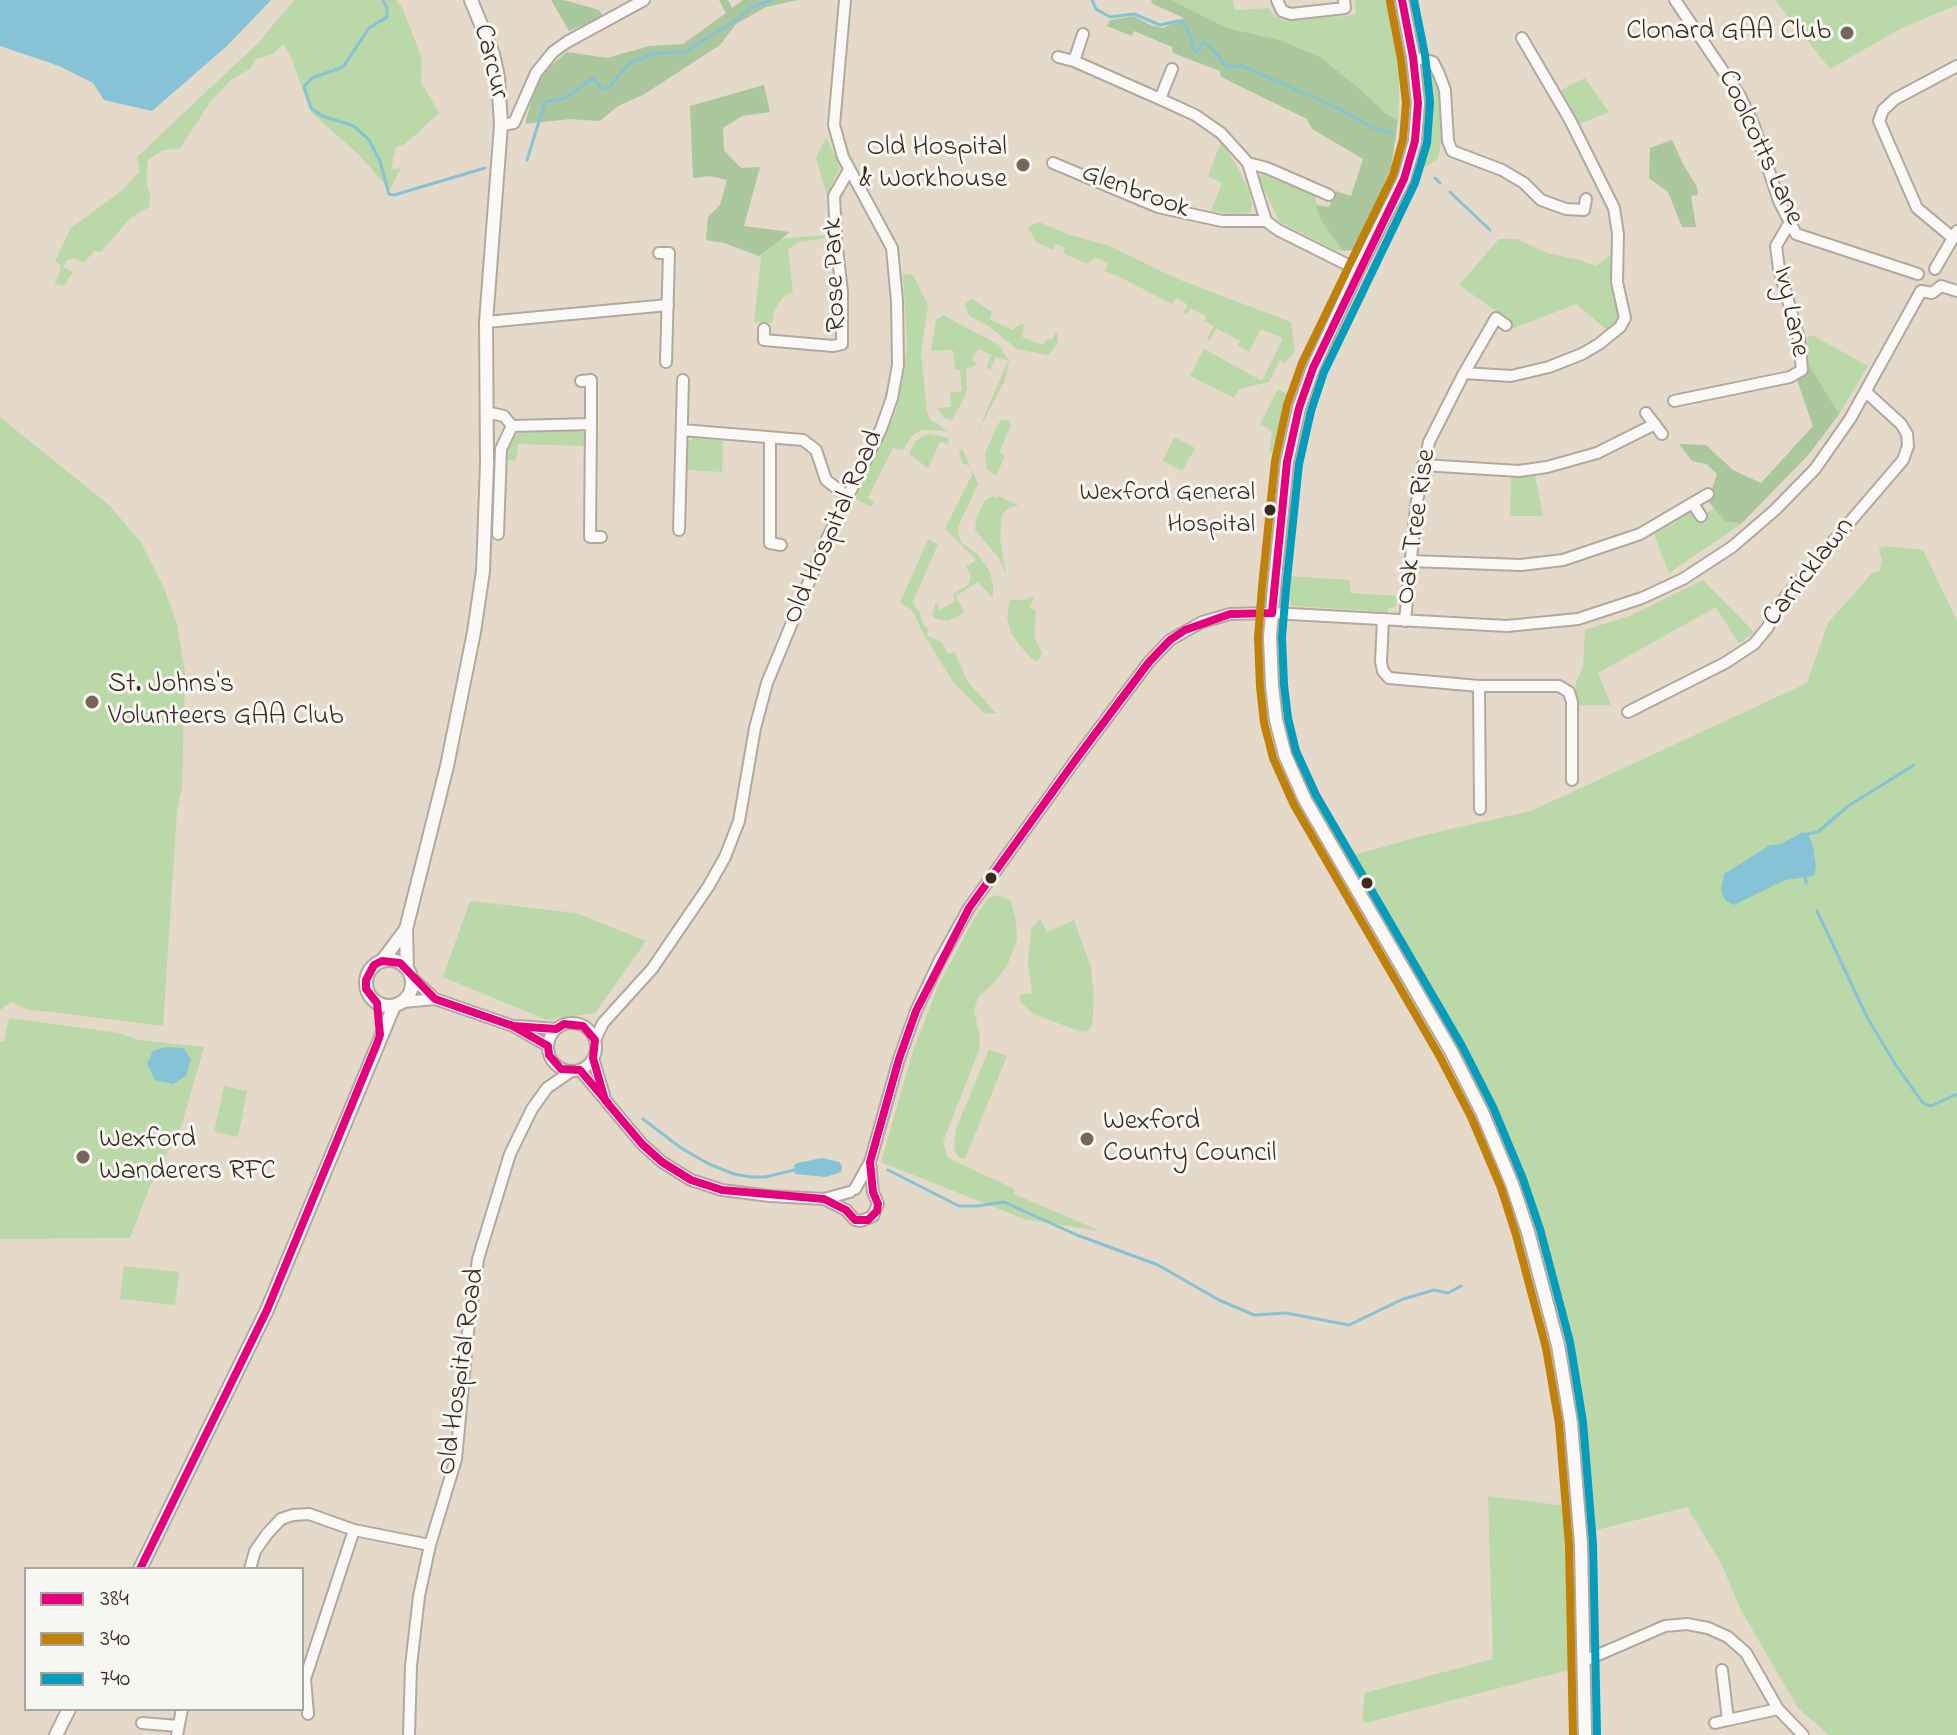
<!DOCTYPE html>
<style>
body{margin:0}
#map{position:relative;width:1957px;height:1735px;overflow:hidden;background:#e5d9c9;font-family:"Indie Flower",sans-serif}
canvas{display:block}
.legend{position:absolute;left:24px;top:1567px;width:280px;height:144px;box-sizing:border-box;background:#f6f6f2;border:2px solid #aba49d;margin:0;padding:10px 14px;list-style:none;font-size:24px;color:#3b2a1e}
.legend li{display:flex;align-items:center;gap:16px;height:40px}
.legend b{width:40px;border:2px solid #aba49d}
</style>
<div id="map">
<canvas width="1957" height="1735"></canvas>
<ul class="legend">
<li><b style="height:10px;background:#e5007d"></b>384</li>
<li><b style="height:10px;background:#bf8109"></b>340</li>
<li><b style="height:10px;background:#069cbc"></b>740</li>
</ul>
</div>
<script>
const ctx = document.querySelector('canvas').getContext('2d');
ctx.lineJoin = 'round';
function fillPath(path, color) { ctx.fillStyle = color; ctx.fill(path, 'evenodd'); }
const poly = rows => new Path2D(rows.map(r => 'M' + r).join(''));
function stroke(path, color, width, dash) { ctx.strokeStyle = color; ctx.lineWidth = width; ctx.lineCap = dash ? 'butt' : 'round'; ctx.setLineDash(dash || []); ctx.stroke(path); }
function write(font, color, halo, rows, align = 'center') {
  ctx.font = font + ' "Indie Flower",sans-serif'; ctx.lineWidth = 6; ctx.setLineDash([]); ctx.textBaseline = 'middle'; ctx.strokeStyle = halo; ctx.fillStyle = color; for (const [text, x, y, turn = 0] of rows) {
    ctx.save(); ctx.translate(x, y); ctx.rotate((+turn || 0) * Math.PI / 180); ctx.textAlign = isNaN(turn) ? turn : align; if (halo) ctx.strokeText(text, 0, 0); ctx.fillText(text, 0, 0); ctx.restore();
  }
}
fillPath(poly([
 [294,0,396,0,403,9,422,59,421,82,439,113,405,144,396,147,391,169,401,168,390,190,359,155,311,112,291,58,283,44,273,54,256,59,250,69,232,79,211,101,180,148,161,151,148,160,146,183,150,194,149,207,130,218,101,252,94,251,84,263,74,258,66,261,63,267,73,272,64,286,54,284,60,272,60,265,55,261,71,228,120,192,140,171,137,157,258,43],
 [1171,0,1233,0,1235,10,1268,8,1275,16,1284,21,1356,15,1355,0,1392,0,1400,55,1398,120,1385,113,1358,87,1320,57,1280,40,1227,28],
 [1775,0,1957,0,1957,5,1900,29,1830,69],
 [1427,67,1430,67,1434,73,1440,88,1443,131,1438,159,1422,169,1428,121],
 [1585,78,1609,112,1579,124,1561,90],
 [826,137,840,167,827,196,816,158],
 [1221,142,1237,166,1249,191,1252,205,1250,212,1243,216,1211,211,1222,183,1208,176],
 [1263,174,1315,196,1320,219,1343,251,1335,250,1280,222,1261,183,1259,176],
 [1039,222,1070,235,1110,246,1175,278,1291,322,1295,351,1284,364,1281,358,1269,382,1239,389,1234,398,1190,376,1204,349,1262,381,1283,338,1261,329,1249,352,1238,345,1240,341,1216,328,1210,340,1207,339,1214,326,1204,321,1206,316,1191,308,1187,314,1184,312,1187,304,1176,298,1172,304,1114,274,1113,275,1105,271,1108,263,1095,257,1087,264,1063,253,1065,248,1056,244,1052,250,1036,242,1028,227],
 [826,235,826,238,799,242,788,249,793,292,783,297,774,311,772,323,754,322,763,240],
 [1499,239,1517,239,1547,253,1579,260,1596,266,1614,252,1612,277,1620,311,1616,322,1607,330,1576,304,1512,329,1502,315,1459,285],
 [903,274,913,275,928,305,921,352,927,412,931,420,948,431,921,430,911,437,903,450,893,448,868,498,874,501,872,507,855,499,896,411,903,379,907,343],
 [972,299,992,312,990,319,1012,330,1022,323,1024,326,1022,337,1042,345,1048,339,1052,340,1055,332,1057,333,1058,343,1048,355,1017,349,990,327,969,316,965,304],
 [943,315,999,345,1009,361,1005,380,976,435,1008,361,996,357,990,370,986,367,992,355,978,349,972,360,977,363,975,366,966,369,967,389,964,398,952,420,944,418,937,408,951,407,950,393,962,391,960,370,955,370,953,350,931,351,936,320],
 [1812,335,1868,366,1839,414,1806,363,1803,340],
 [1278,389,1287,394,1274,452,1269,451,1272,431,1260,424],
 [0,417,110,506,140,541,164,588,177,624,185,672,182,788,177,810,163,1026,26,1009,11,1002,0,1010],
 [1007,419,1011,426,999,452,1005,456,996,476,987,469,985,453,997,426,1001,420],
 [580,430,584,433,584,446,518,444,516,461,507,460,509,443,518,433],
 [929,434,948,438,949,441,948,444,940,442,928,468,909,454,915,441],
 [1174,437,1195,448,1182,471,1163,461],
 [693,438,723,441,722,472,687,470,688,442],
 [962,448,978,484,958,527,958,533,961,542,977,554,989,570,993,584,993,598,978,582,956,596,964,613,948,621,934,618,932,614,936,602,940,610,955,601,953,594,969,584,971,576,966,567,976,560,945,529,972,475,970,466,962,463,959,451],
 [1535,476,1543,516,1510,516,1511,477],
 [993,496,997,498,999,496,1019,506,1011,507,1002,514,1000,538,1006,576,999,558,975,530,976,519,985,500],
 [1715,508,1725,521,1741,524,1669,573,1653,532,1673,524,1690,511,1698,518],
 [928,539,938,544,913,602,916,609,919,610,923,624,928,629,927,636,942,642,948,654,955,652,967,681,996,713,985,714,954,683,924,635,912,610,900,603],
 [1885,546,1923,550,1957,621,1957,1735,1829,1735,1798,1708,1741,1610,1721,1563,1687,1507,1593,1531,1581,1389,1553,1270,1508,1138,1452,1025,1417,969,1354,855,1429,834,1531,811,1807,683,1828,623,1872,573,1880,571,1882,561,1879,548],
 [1288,576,1350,580,1350,593,1398,596,1397,601,1395,607,1388,608,1388,612,1292,606,1287,593],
 [1703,580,1754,632,1739,644,1716,607,1598,673,1611,705,1578,705,1575,685,1583,667,1585,630,1632,615],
 [1031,597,1034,598,1029,607,1036,610,1034,637,1042,653,1038,661,1034,661,1021,647,1011,633,1007,618,1010,600,1024,600],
 [998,895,1011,901,1016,922,1017,940,1007,966,993,984,978,997,974,1011,980,1037,979,1050,943,1142,948,1158,1014,1189,1014,1194,1100,1231,1024,1219,881,1162,913,1051,938,986,974,919,988,898],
 [470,901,576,913,646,941,595,1013,547,1020,443,977],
 [1040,919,1047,932,1074,920,1091,967,1094,999,1092,1025,1088,1031,1081,1032,1034,1014,1021,1003,1019,995,1032,993,1028,964,1031,929],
 [9,1018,119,1033,139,1040,204,1047,181,1127,150,1186,130,1238,0,1239,0,1041,4,1041],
 [989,1049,1007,1056,965,1159,958,1157,954,1148,956,1129],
 [224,1086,247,1091,238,1137,214,1132],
 [124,1266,179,1272,175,1305,120,1299],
 [1488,1496,1566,1506,1571,1590,1572,1669,1365,1723,1362,1719,1365,1693,1493,1659]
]), '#bbd8a9');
fillPath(poly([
 [551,0,563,0,589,7,599,10,603,17,569,31],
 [719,0,728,0,732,8,743,0,798,0,766,7,736,24,720,45,643,95,618,106,600,121,570,119,525,124,535,87,548,68,567,52,607,58,649,46,683,44,726,13],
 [1152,0,1171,0,1227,28,1280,40,1320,57,1358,87,1385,113,1398,120,1391,168,1355,250,1343,251,1320,219,1316,205,1329,207,1336,191,1351,196,1363,159,1312,129,1307,119,1221,77,1220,71,1173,53,1172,47,1134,31,1132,36,1107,26,1110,20,1134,16,1150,25,1163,28,1184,18,1151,3],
 [764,85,770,112,742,116,723,128,724,150,741,168,760,167,744,226,790,232,759,256,724,243,706,240,708,217,720,205,727,180,710,176,693,178,690,106],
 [1672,140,1683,164,1697,187,1698,195,1691,196,1696,227,1682,227,1668,192,1649,178,1650,148],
 [1810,367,1839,414,1810,453,1741,524,1725,521,1708,501,1717,474,1706,464,1692,461,1679,444,1706,445,1733,470,1761,483,1813,426,1797,380]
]), '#aac79d');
fillPath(poly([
 [0,0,271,0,227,46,152,111,104,100,93,83,59,66,0,46],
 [1803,832,1808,834,1813,846,1816,867,1814,876,1785,880,1734,905,1725,900,1721,891,1724,874,1770,845,1781,844],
 [166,1047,184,1048,191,1060,186,1076,173,1084,155,1080,147,1064,153,1051],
 [822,1158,839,1162,842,1166,841,1172,826,1177,795,1174,794,1165,797,1163]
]), '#87c3d6');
stroke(poly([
 [383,0,387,8,387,17,369,28,343,67,312,78,304,87,311,108,322,116,354,126,369,140,380,161,389,194,394,195,485,168],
 [1092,0,1096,9,1110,17,1134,14,1160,25,1178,21,1184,23,1192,40,1193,49,1197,52,1203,42,1209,45,1226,66,1242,66,1338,108,1371,127,1393,133],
 [527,160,545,102,565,98,593,78,603,90,610,86,631,62,657,53,685,52,738,19,750,8,771,0],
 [1435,178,1440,183],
 [1450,192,1490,230],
 [1808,834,1818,832,1848,806,1914,765],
 [1805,877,1806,883],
 [1817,911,1867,1017,1895,1064,1923,1103,1931,1106,1957,1094],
 [643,1119,681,1148,709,1164,734,1174,751,1177,765,1177,794,1170],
 [888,1170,959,1206,978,1206,1004,1202,1077,1235,1158,1265,1219,1300,1254,1315,1286,1313,1349,1325,1403,1299,1434,1290,1448,1293,1461,1286]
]), '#87c3d6', 3);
const minor = poly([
 [1277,0,1282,11,1291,14,1345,8,1344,0],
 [1675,0,1740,96,1754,126,1779,201,1796,234,1918,274],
 [1058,57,1074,61,1160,99,1195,115,1221,133,1248,163,1266,221],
 [1413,57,1433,62,1439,74,1445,90,1448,141,1452,151,1502,170,1524,183,1541,200,1566,209,1584,210,1586,199],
 [1074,61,1083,34],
 [1160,99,1172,69],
 [501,125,514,123,536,73,553,52,567,42,644,0],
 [1053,163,1158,207,1222,221,1266,221,1278,230,1358,270],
 [1248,163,1267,168,1329,195],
 [1953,238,1917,208,1879,121,1883,110,1895,99,1957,66],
 [659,253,669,253,666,362],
 [1935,269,1957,231],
 [1941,286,1957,291],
 [1921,291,1932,293,1941,286],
 [486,322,668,305],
 [764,329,764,340,833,346,842,344,842,292,836,239,834,196,849,170],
 [1464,373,1511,376,1549,367,1582,354,1599,344,1620,327,1625,318,1617,282,1618,234,1614,208,1570,120,1522,38],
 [581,381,591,380,591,424],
 [1674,401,1790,377,1802,370,1799,339,1779,269,1776,246,1790,222],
 [486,412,504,416,512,426,591,424,590,537,601,537],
 [1646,413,1662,434],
 [682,430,803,440,816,450,826,480,847,496],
 [770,438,770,543,781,545],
 [1423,465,1519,471,1547,467,1597,453,1655,424],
 [1693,504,1701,516],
 [679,530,683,380],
 [498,534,501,449,512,426],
 [1410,561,1521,565,1563,560,1640,534,1708,494],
 [1383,619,1381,662,1383,671,1389,678,1479,686,1559,686,1569,692,1572,702,1572,780],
 [1405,621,1416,506,1429,442,1463,375,1496,318,1506,325],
 [1479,686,1480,809],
 [1628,712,1725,663,1754,644,1768,627,1777,607,1903,460,1908,446,1907,434,1901,424,1866,392],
 [411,977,435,999],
 [403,1002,435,999,513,1026,548,1046],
 '548 1047a24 24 0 1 1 48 0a24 24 0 1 1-48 0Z',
 [518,1026,556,1029],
 [595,1040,603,1023,652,969,708,887,725,857,739,821,755,728,767,683,825,543,881,429,892,398,898,365,897,301,892,248,843,157,834,125,845,0],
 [593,1058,604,1095],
 [580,1070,642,1144,662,1162,691,1180,722,1190,770,1196,824,1199,850,1192],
 [855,1189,870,1162,899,1059,916,1011,940,960,969,908,1077,758,1149,662,1170,640,1202,622,1230,614,1272,613,1507,626,1578,619,1642,598,1683,579,1732,547,1775,510,1815,469,1850,419,1921,291],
 [824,1199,846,1210,855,1220,861,1221,873,1216,878,1204,873,1192,870,1162],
 [250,1569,255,1551,267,1534,281,1519,293,1515,309,1514,354,1530,430,1545],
 [1584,1661,1665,1626,1687,1624,1708,1628,1728,1637,1746,1653,1778,1709,1803,1735],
 [1722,1670,1728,1720,1778,1709],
 [308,1714,305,1679,354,1530],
 [142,1723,178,1726],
 [1715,1723,1728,1720],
 [177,1735,182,1709],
 [409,1735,411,1666,419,1596,430,1545,456,1459,468,1332,478,1259,510,1154,532,1109,547,1088,570,1072]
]);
const major = poly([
 [1402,0,1413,57,1418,103,1415,141,1404,179,1358,270,1313,368,1299,408,1287,462,1274,588,1270,637,1272,686,1276,720,1285,755,1305,800,1451,1051,1482,1112,1512,1184,1528,1232,1558,1345,1571,1423,1581,1544,1585,1735],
 '366 983a23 23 0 1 1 46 0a23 23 0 1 1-46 0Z',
 [382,961,406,929],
 [407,969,406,929,447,766,474,632,483,571,487,464,486,322,501,125,498,77,493,54,471,0],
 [140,1569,267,1310,394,1006],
 [56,1735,69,1709]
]);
stroke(minor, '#b2a99e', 14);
stroke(major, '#b2a99e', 16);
stroke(minor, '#fbf9f7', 10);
stroke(major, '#fbf9f7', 12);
stroke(poly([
 [1272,613,1287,462,1299,408,1313,368,1404,179,1415,141,1418,103,1413,57,1402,0],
 [511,1025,548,1046,549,1055,561,1069,580,1070,608,1103],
 [140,1569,267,1310,376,1046,380,1035,377,1003,366,989,366,980,374,965,382,961,400,963,435,999,513,1026,556,1029,564,1024,583,1026,595,1040,593,1058,605,1100,642,1144,662,1162,691,1180,722,1190,824,1199,846,1210,855,1220,868,1220,877,1211,878,1204,873,1192,870,1162,899,1059,916,1011,969,908,1077,758,1149,662,1170,640,1185,630,1230,614,1272,613]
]), '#e5007d', 8);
stroke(poly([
 [1390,2,1401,59,1406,103,1403,139,1393,175,1302,363,1287,405,1275,461,1262,587,1258,637,1260,687,1264,723,1273,758,1294,805,1440,1057,1471,1117,1501,1188,1516,1235,1546,1348,1559,1424,1569,1545,1573,1735]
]), '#bf8109', 8);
stroke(poly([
 [1414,0,1425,55,1430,102,1427,143,1415,183,1324,372,1311,411,1299,464,1286,589,1282,637,1284,685,1288,718,1296,751,1316,795,1462,1046,1493,1107,1523,1179,1540,1229,1570,1342,1583,1422,1593,1544,1597,1735]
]), '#069cbc', 8);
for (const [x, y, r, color] of [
 [1847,33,8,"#76675a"],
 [1023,165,8,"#76675a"],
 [1270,510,7,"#3b2a1e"],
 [92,702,8,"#76675a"],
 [991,878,7,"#3b2a1e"],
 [1367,883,7,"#3b2a1e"],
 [1087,1139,8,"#76675a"],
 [83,1157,8,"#76675a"]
]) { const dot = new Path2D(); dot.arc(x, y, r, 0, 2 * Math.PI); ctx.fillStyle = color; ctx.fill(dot); stroke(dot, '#f6f6f2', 3); }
write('26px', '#3b2a1e', '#f6f6f2', [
 ["Wexford General",1255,495],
 ["Hospital",1255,527]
], 'right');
write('28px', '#3b2a1e', '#f6f6f2', [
 ["Clonard GAA Club",1831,33,"right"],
 ["Old Hospital",1007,149,"right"],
 ["& Workhouse",1007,181,"right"],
 ["St. Johns's",108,686],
 ["Volunteers GAA Club",108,718],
 ["Wexford",1103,1123],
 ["County Council",1103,1155],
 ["Wexford",99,1141],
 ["Wanderers RFC",99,1173]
], 'left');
write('28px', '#3b2a1e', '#f6f6f2', [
 ["Carcur",489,62,76],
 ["Coolcotts Lane",1759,148,65],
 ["Glenbrook",1135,193,20],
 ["Rose Park",837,275,-92],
 ["Ivy Lane",1789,312,78],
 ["Oak Tree Rise",1418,527,-82],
 ["Old Hospital Road",835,528,-66],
 ["Carricklawn",1810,573,-52],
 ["Old Hospital Road",463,1372,-82]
]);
</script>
